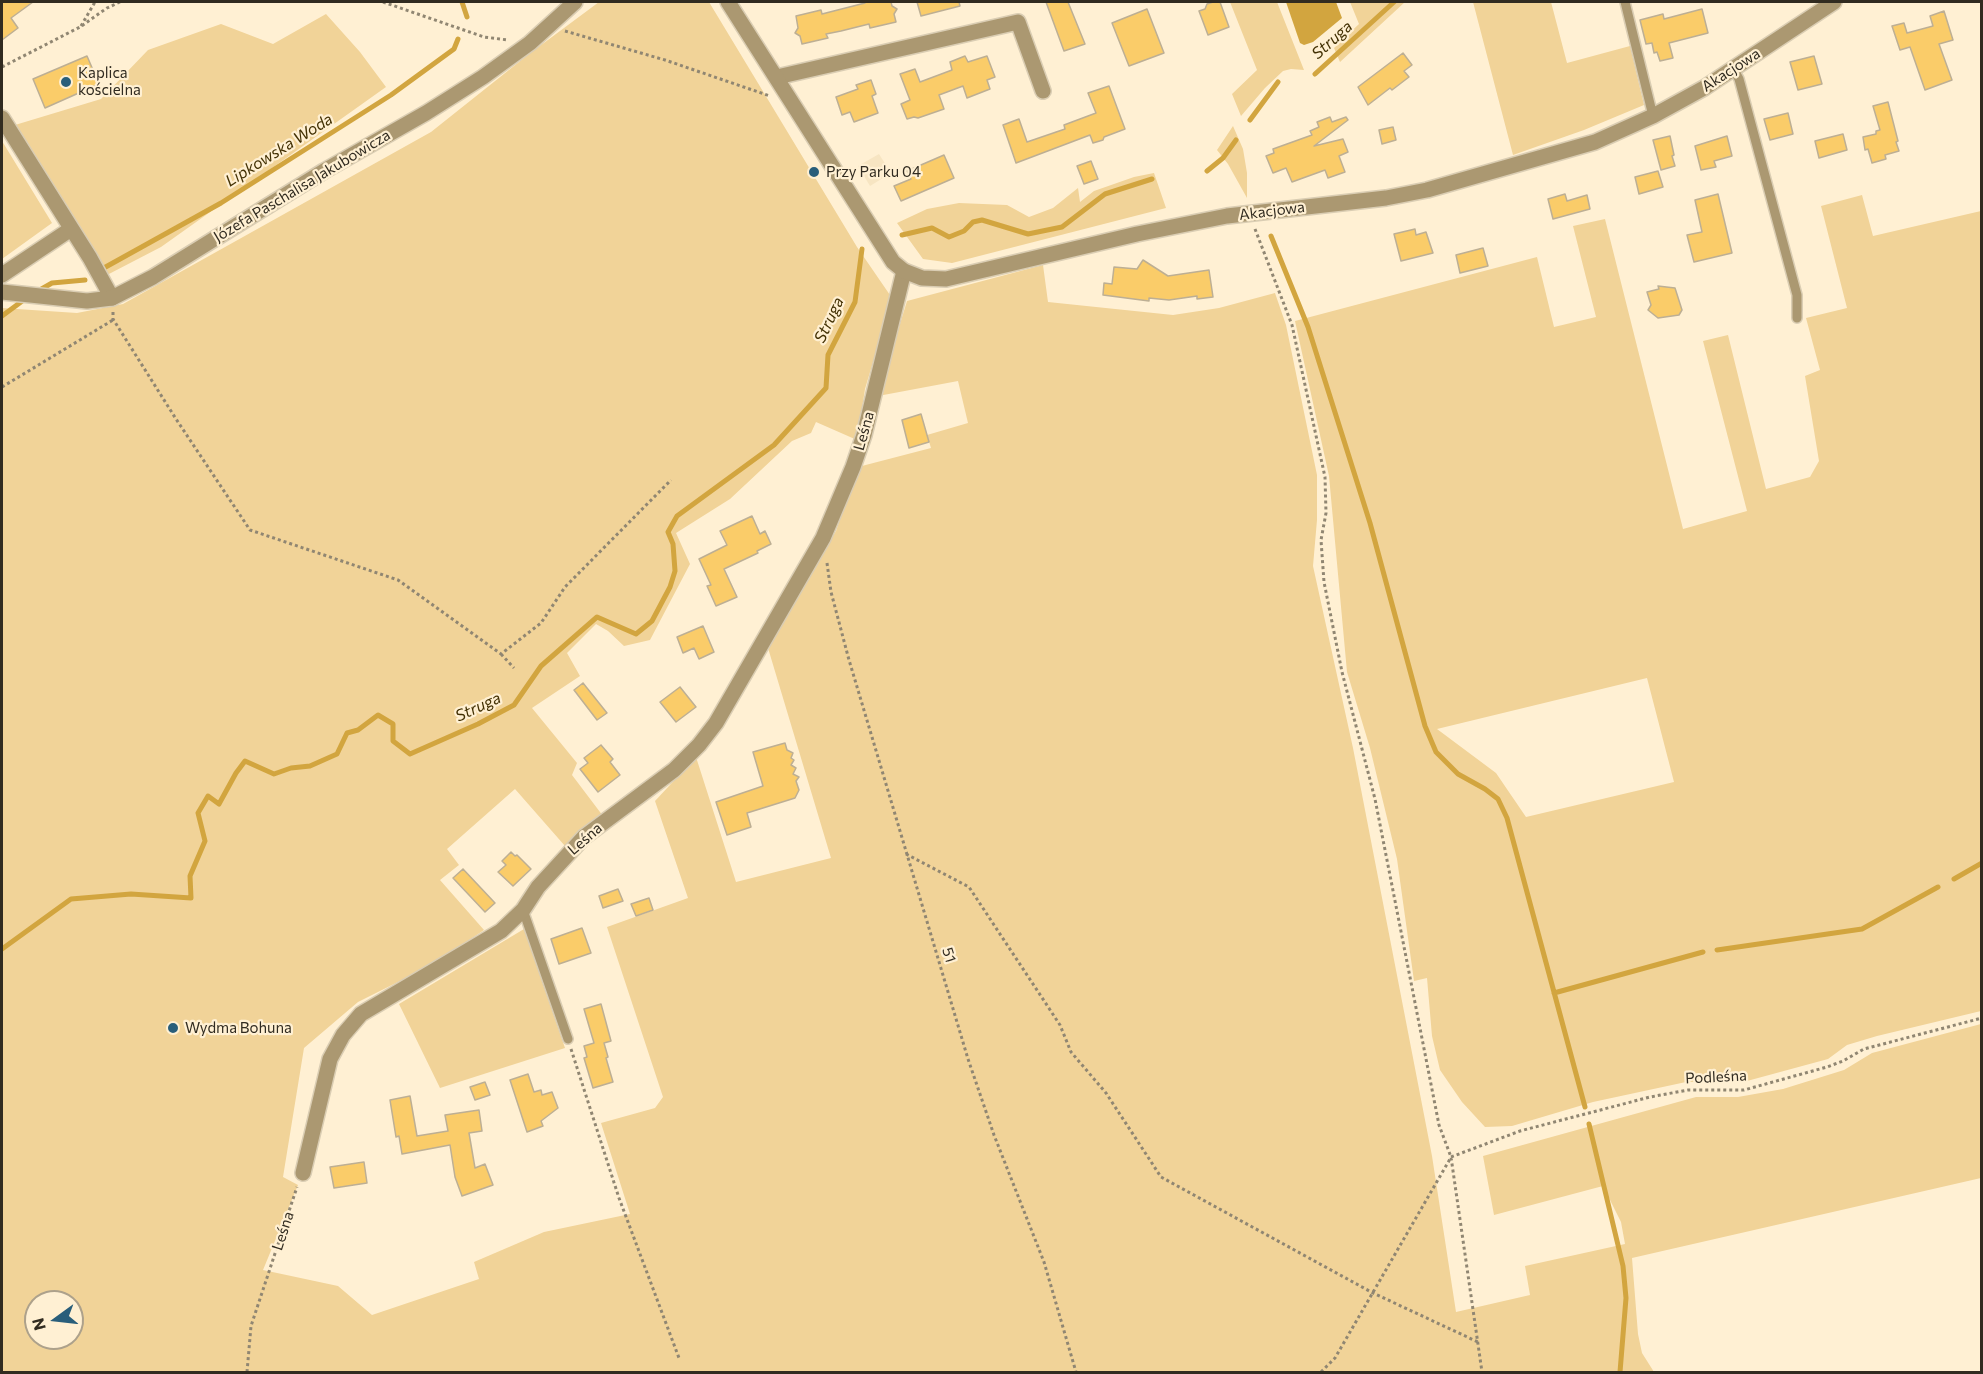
<!DOCTYPE html>
<meta charset="utf-8">
<style>
body{margin:0}
#map{position:relative;width:1983px;height:1374px;overflow:hidden;background:#fff0d3;font-family:Commissioner,sans-serif}
canvas{display:block}
.frame{position:absolute;inset:0;border:3px solid #312b20;pointer-events:none}
.north{position:absolute;left:24px;top:1290px;width:60px;height:60px;box-sizing:border-box;background:#fff0d3;border:2px solid #ada18b;border-radius:50%;rotate:255deg;font-size:16px;font-weight:700;line-height:24px;text-align:center;color:#312b20}
.north::after{content:'';display:block;margin:auto;width:21px;height:27px;background:#295e7a;clip-path:polygon(50% 0,100% 100%,50% 72%,0 100%)}
</style>
<div id="map">
<canvas width="1983" height="1374"></canvas>
<div class="frame"></div>
<div class="north">N</div>
</div>
<script>
const ctx = document.querySelector('canvas').getContext('2d');
ctx.lineJoin = 'round';
function fillPath(path, color) { ctx.fillStyle = color; ctx.fill(path, 'evenodd'); }
const poly = rows => new Path2D(rows.map(r => 'M' + r).join(''));
function stroke(path, color, width, dash) { ctx.strokeStyle = color; ctx.lineWidth = width; ctx.lineCap = dash ? 'butt' : 'round'; ctx.setLineDash(dash || []); ctx.stroke(path); }
function write(font, color, halo, rows, align = 'center') {
  ctx.font = font + ' Commissioner,sans-serif'; ctx.lineWidth = 4.5; ctx.setLineDash([]); ctx.textBaseline = 'middle'; ctx.strokeStyle = halo; ctx.fillStyle = color; for (const [text, x, y, turn = 0] of rows) {
    ctx.save(); ctx.translate(x, y); ctx.rotate((+turn || 0) * Math.PI / 180); ctx.textAlign = isNaN(turn) ? turn : align; if (halo) ctx.strokeText(text, 0, 0); ctx.fillText(text, 0, 0); ctx.restore();
  }
}
fillPath(poly([
 [879,154,891,173,870,186,858,166]
]), '#f7e5c2');
fillPath(poly([
 [599,2,709,2,857,247,892,298,865,389,857,440,816,422,811,433,792,441,730,499,676,533,690,564,650,640,624,646,608,631,596,624,567,653,580,676,532,708,577,763,572,775,603,816,565,846,515,789,447,849,459,865,440,880,484,930,434,964,358,1002,304,1048,283,1177,298,1185,263,1270,338,1286,372,1315,479,1279,474,1262,544,1232,630,1214,601,1123,655,1108,663,1097,607,927,688,898,655,801,696,757,736,882,831,858,768,648,836,531,858,467,931,448,927,435,968,423,958,381,878,396,907,301,1043,265,1048,302,1173,315,1219,308,1275,293,1286,325,1317,475,1317,520,1313,566,1353,748,1432,1156,1456,1312,1530,1295,1525,1266,1625,1244,1621,1222,1603,1186,1494,1215,1483,1156,1696,1097,1738,1097,1783,1089,1844,1070,1872,1053,1981,1024,1981,1178,1632,1258,1638,1334,1642,1353,1654,1372,2,1372,2,308,77,313,123,304,431,132,529,54],
 [36,1302,72,1302,72,1338,36,1338],
 [1230,2,1277,2,1304,70,1291,69,1283,71,1265,88,1241,116,1232,94,1257,70],
 [1350,2,1405,2,1340,62,1334,48,1359,24],
 [1473,2,1551,2,1567,63,1630,46,1644,105,1584,130,1513,155],
 [326,14,360,52,386,87,161,247,107,275,15,125,101,99,148,50,221,24,273,44],
 [1233,126,1243,149,1247,173,1247,198,1228,164,1217,150],
 [2,141,52,223,2,259],
 [1154,173,1166,208,952,263,923,259,897,223,927,209,959,203,1007,205,1029,217,1053,208,1078,188,1080,202,1094,191,1134,177],
 [1862,195,1873,236,1981,211,1981,1011,1877,1036,1847,1045,1828,1059,1747,1081,1686,1082,1593,1102,1512,1126,1485,1127,1462,1102,1440,1070,1432,1036,1427,978,1414,981,1397,859,1370,748,1347,672,1329,476,1295,321,1537,257,1554,327,1596,317,1573,226,1605,219,1683,529,1747,511,1703,341,1728,335,1766,489,1810,477,1819,461,1805,376,1820,370,1806,318,1847,308,1821,206],
 [1647,678,1674,782,1526,817,1496,773,1437,729],
 [524,929,565,1048,440,1088,399,1004]
]), '#f1d398');
fillPath(poly([
 [1286,2,1336,2,1342,18,1313,42,1304,45,1300,43]
]), '#d2a53f');
stroke(poly([
 [462,2,467,17],
 [1315,74,1394,2],
 [1250,120,1278,82],
 [1207,171,1223,158,1236,140],
 [902,235,932,228,949,237,964,231,973,222,982,220,1028,234,1062,227,1105,194,1152,179],
 [1271,236,1308,327,1370,523,1425,726,1436,752,1458,774,1485,789,1498,799,1507,818,1585,1107],
 [102,269,221,203,391,95,454,49,458,39],
 [38,291,52,283,85,280],
 [2,316,25,299],
 [1954,879,1982,863],
 [2,949,71,899,131,894,191,898,190,876,205,841,198,813,208,796,219,804,236,773,245,761,274,774,291,768,310,766,337,754,347,733,358,730,378,715,393,724,393,741,410,754,478,724,514,705,541,666,597,617,636,634,652,621,670,587,675,571,673,544,668,532,677,516,774,445,826,388,828,355,855,302,862,249],
 [1717,950,1862,929,1938,887],
 [1554,993,1703,952],
 [1589,1124,1623,1266,1626,1298,1620,1372]
]), '#d2a53f', 5);
const building = poly([
 [2,2,33,2,11,18,18,28,2,40,2,2],
 [864,2,891,2,892,6,897,9,894,14,896,22,870,28,869,24,841,31,826,34,828,38,802,44,800,36,795,33,798,28,796,16,821,10,822,14,865,3,864,2],
 [917,2,959,2,960,6,921,16,917,2],
 [1046,2,1068,2,1085,44,1064,51,1046,2],
 [1213,2,1220,2,1229,27,1208,35,1199,11,1205,9,1207,4,1213,2],
 [1147,9,1164,53,1129,66,1112,23,1147,9],
 [1702,9,1708,33,1669,43,1673,58,1660,61,1657,52,1654,53,1652,43,1646,44,1640,20,1663,14,1664,19,1702,9],
 [1944,11,1953,40,1939,44,1952,80,1925,90,1910,47,1900,50,1892,26,1904,23,1907,33,1933,26,1930,16,1944,11],
 [1403,53,1412,65,1404,71,1409,77,1392,90,1390,88,1368,105,1358,87,1403,53],
 [87,56,99,84,45,108,33,79,87,56],
 [965,56,968,62,987,56,995,77,987,80,990,89,967,98,963,86,939,95,944,109,918,118,914,117,907,119,901,104,910,100,900,74,915,69,920,82,952,70,950,62,965,56],
 [1814,56,1822,84,1798,90,1790,62,1814,56],
 [871,80,876,94,872,96,878,113,854,122,850,112,842,115,836,97,858,89,856,85,871,80],
 [1109,86,1125,129,1104,137,1103,140,1093,143,1090,135,1016,163,1003,125,1019,119,1027,142,1065,129,1064,125,1096,113,1088,93,1109,86],
 [1888,102,1898,141,1896,142,1899,151,1885,155,1886,159,1872,163,1868,149,1865,150,1863,137,1876,134,1876,131,1880,130,1873,106,1888,102],
 [1788,113,1793,134,1770,140,1764,119,1788,113],
 [1330,117,1332,122,1346,117,1348,120,1314,146,1343,139,1348,152,1339,156,1345,172,1328,178,1325,170,1292,182,1286,168,1273,173,1266,156,1274,153,1273,149,1312,135,1310,131,1319,127,1317,122,1330,117],
 [1393,127,1396,140,1382,144,1379,130,1393,127],
 [1843,134,1847,150,1819,158,1815,141,1843,134],
 [1670,136,1674,155,1672,156,1675,166,1661,170,1653,140,1670,136],
 [1727,136,1732,156,1714,161,1716,167,1701,170,1695,146,1727,136],
 [944,155,954,178,901,201,894,186,911,179,907,171,944,155],
 [1091,161,1098,179,1084,184,1077,166,1091,161],
 [1658,171,1663,187,1639,194,1635,177,1658,171],
 [1565,194,1567,201,1587,195,1590,209,1553,219,1548,199,1565,194],
 [1718,194,1732,253,1694,262,1687,235,1702,232,1695,200,1718,194],
 [1415,229,1416,235,1426,232,1433,253,1401,261,1394,234,1415,229],
 [1483,248,1488,266,1460,273,1456,255,1483,248],
 [1143,260,1168,276,1209,270,1213,297,1197,299,1197,296,1169,300,1149,298,1149,301,1103,295,1104,283,1112,284,1114,267,1137,269,1143,260],
 [1658,286,1675,288,1682,310,1679,315,1658,318,1648,310,1651,305,1647,292,1659,289,1658,286],
 [921,414,929,442,909,448,902,420,921,414],
 [752,516,760,534,765,531,771,544,757,551,758,553,724,569,737,597,716,606,707,586,711,585,699,559,727,545,720,531,752,516],
 [703,626,714,652,699,659,694,648,683,653,677,637,703,626],
 [583,683,607,713,597,720,574,690,583,683],
 [680,687,696,707,676,722,660,702,680,687],
 [785,743,787,750,793,753,791,758,794,760,791,765,796,768,793,774,799,777,796,781,799,790,795,798,747,813,751,827,727,835,716,802,763,786,753,752,785,743],
 [601,745,613,759,610,762,620,775,598,792,580,769,588,763,584,758,601,745],
 [511,852,515,856,517,855,531,869,513,886,498,872,506,865,502,861,511,852],
 [463,869,495,903,485,912,453,878,463,869],
 [618,889,623,901,603,908,599,896,618,889],
 [649,898,653,910,636,916,631,904,649,898],
 [582,928,591,953,559,964,551,939,582,928],
 [601,1004,611,1041,604,1043,608,1057,606,1058,613,1082,593,1088,584,1058,587,1057,584,1046,594,1043,584,1009,601,1004],
 [528,1074,534,1092,541,1090,542,1095,552,1092,558,1108,541,1121,543,1126,527,1132,510,1080,528,1074],
 [485,1082,490,1095,475,1100,470,1087,485,1082],
 [410,1096,417,1136,448,1131,445,1115,479,1110,482,1131,469,1133,475,1168,485,1164,493,1185,462,1196,455,1177,450,1145,402,1154,399,1136,396,1137,390,1100,410,1096],
 [364,1162,367,1183,334,1188,330,1167,364,1162]
]);
fillPath(building, '#facc69');
stroke(building, '#bdaf94', 1.5);
const service = poly([
 [1625,2,1653,116],
 [1734,70,1739,79,1797,295,1797,318],
 [523,910,568,1039]
]);
const minor = poly([
 [777,77,1018,22,1043,91],
 [2,118,90,258,112,298],
 [2,275,71,229],
 [303,1173,330,1059,343,1035,361,1014,501,931,523,910,538,887,584,837,674,770,699,745,716,723,823,538,853,467,864,435,904,271]
]);
const tertiary = poly([
 [728,2,893,262,904,271,922,278,946,279,1137,234,1227,216,1386,198,1427,190,1595,142,1653,116,1704,88,1834,2],
 [2,292,87,301,112,298,153,277,324,171,426,113,483,77,530,43,575,2]
]);
stroke(service, '#dacdb3', 12);
stroke(minor, '#dacdb3', 18);
stroke(tertiary, '#dacdb3', 18);
stroke(poly([
 [383,2,484,37,508,40],
 [81,26,95,2],
 [565,31,665,60,770,96],
 [2,67,80,27,107,8,120,2],
 [1255,229,1292,325,1325,477,1326,513,1321,540,1324,582,1342,672,1375,799,1439,1125,1451,1157,1482,1372],
 [113,312,113,319,176,419,250,530,398,580,501,654,541,623,565,587,671,480],
 [2,387,113,320],
 [827,563,831,592,849,660,968,1059,994,1135,1044,1262,1076,1372],
 [501,654,514,668],
 [906,854,969,887,1060,1025,1071,1052,1106,1093,1161,1177,1373,1293,1478,1342],
 [571,1049,619,1198,679,1358],
 [1451,1157,1520,1131,1650,1097,1688,1090,1744,1090,1827,1067,1843,1061,1864,1049,1982,1018],
 [247,1372,251,1326,297,1187],
 [1321,1372,1335,1358,1450,1159]
]), '#908672', 3, [3, 3]);
stroke(service, '#ab9871', 9);
stroke(minor, '#ab9871', 15);
stroke(tertiary, '#ab9871', 15);
for (const [x, y, r, color] of [
 [66,82,6,"#295e7a"],
 [814,172,6,"#295e7a"],
 [173,1028,6,"#295e7a"]
]) { const dot = new Path2D(); dot.arc(x, y, r, 0, 2 * Math.PI); ctx.fillStyle = color; ctx.fill(dot); stroke(dot, '#fff0d3', 2); }
write('15px', '#312b20', '#fff0d3', [
 ["Akacjowa",1731,70,-33],
 ["Józefa Paschalisa Jakubowicza",302,186,-31],
 ["Akacjowa",1272,211,-7],
 ["Leśna",864,431,-74],
 ["Leśna",585,839,-41],
 ["51",949,955,73],
 ["Podleśna",1716,1077,-3],
 ["Leśna",283,1231,-72]
]);
write('15px', '#312b20', '#fff0d3', [
 ["Kaplica",78,73],
 ["kościelna",78,90],
 ["Przy Parku 04",826,172],
 ["Wydma Bohuna",185,1028]
], 'left');
write('italic 16px', '#423003', '#fff0d3', [
 ["Struga",1332,40,-42],
 ["Lipkowska Woda",279,150,-32],
 ["Struga",829,320,-65],
 ["Struga",478,707,-25]
]);
</script>
